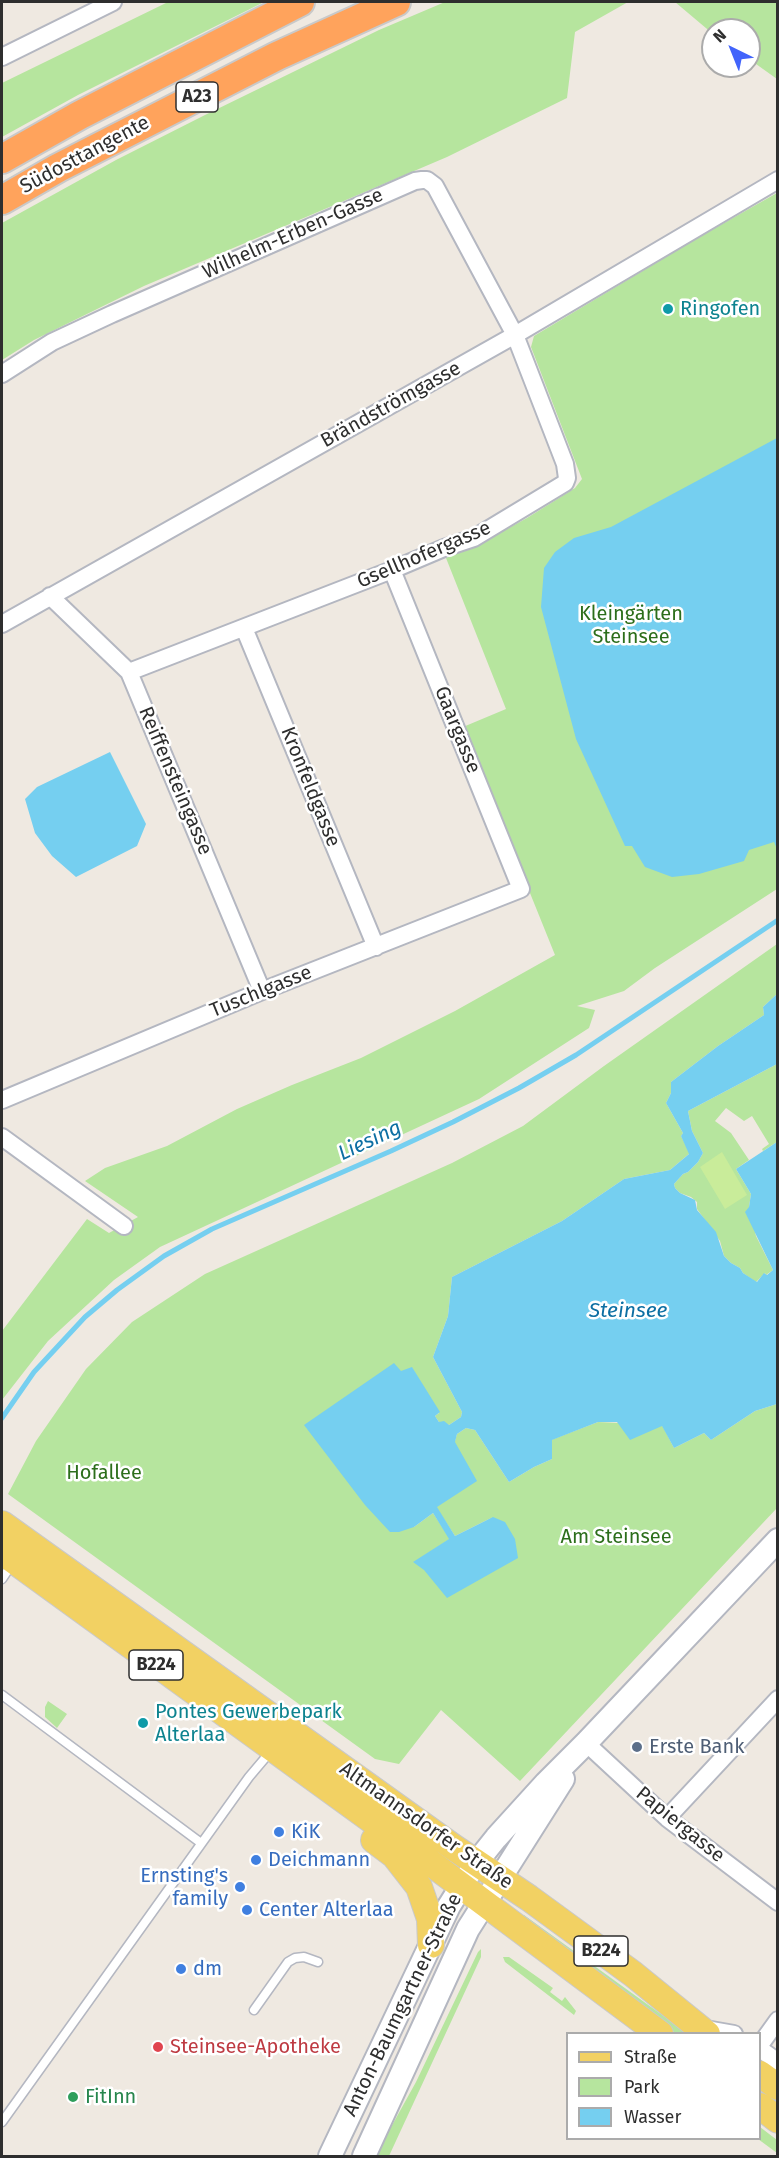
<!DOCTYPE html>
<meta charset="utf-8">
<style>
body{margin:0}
#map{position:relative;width:779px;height:2158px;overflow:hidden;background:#efe9e1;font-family:"Fira Sans",sans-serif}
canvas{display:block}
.frame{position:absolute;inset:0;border:3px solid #2e2e2e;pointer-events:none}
.legend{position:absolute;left:566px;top:2032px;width:195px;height:108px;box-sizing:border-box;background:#fff;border:2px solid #ababab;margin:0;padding:8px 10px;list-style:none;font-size:18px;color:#2e2e2e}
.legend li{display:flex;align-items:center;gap:12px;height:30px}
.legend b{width:30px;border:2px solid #ababab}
.north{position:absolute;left:701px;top:18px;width:60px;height:60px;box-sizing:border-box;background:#fff;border:2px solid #ababab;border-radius:50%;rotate:317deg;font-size:16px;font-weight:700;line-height:24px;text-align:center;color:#2e2e2e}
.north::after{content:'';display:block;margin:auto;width:21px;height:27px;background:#4264fb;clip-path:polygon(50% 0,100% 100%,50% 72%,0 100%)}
</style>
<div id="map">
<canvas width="779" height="2158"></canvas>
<div class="frame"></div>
<ul class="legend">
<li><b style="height:8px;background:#f2d163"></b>Straße</li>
<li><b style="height:16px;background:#b6e59e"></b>Park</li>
<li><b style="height:16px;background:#75cff0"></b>Wasser</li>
</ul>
<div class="north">N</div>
</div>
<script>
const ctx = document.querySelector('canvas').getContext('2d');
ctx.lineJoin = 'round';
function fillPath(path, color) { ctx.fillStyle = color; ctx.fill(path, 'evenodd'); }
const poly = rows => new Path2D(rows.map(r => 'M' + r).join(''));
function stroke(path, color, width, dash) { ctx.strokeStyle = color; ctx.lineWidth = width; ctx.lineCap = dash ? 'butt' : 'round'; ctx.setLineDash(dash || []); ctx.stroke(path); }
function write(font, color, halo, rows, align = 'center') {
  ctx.font = font + ' "Fira Sans",sans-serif'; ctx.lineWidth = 5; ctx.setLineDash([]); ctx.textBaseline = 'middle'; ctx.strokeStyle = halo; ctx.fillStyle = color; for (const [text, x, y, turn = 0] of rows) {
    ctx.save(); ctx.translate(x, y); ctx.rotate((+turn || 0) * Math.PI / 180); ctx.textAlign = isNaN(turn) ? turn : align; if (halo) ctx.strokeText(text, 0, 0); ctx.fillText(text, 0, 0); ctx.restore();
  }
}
fillPath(poly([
 [168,2,264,2,78,95,2,137,2,83],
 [445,2,628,2,575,32,567,98,447,157,144,286,34,340,2,360,2,223,116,160,205,115,379,30],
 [675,2,777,2,777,79,749,59,749,30,713,30,713,34],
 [777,193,777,889,655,968,624,991,577,1006,595,1010,589,1028,479,1099,160,1247,114,1280,48,1341,2,1400,2,1331,87,1219,109,1233,138,1217,85,1181,105,1168,167,1146,237,1109,292,1085,361,1058,455,1011,555,955,463,727,506,709,446,558,485,541,527,518,575,488,582,479,531,347,534,336,694,240],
 [777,944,777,994,763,1007,764,1015,718,1046,671,1082,671,1093,666,1103,683,1133,681,1136,690,1153,670,1170,624,1179,562,1221,452,1277,448,1316,433,1357,462,1412,461,1417,449,1425,439,1422,435,1416,439,1413,412,1368,414,1527,433,1513,450,1539,413,1563,493,1517,455,1536,436,1507,457,1434,466,1428,475,1430,509,1482,534,1467,552,1459,551,1440,598,1422,662,1425,674,1448,704,1433,711,1440,755,1411,777,1404,777,1508,520,1781,441,1710,399,1764,375,1759,8,1494,36,1441,86,1369,132,1322,205,1274,452,1163,523,1126,604,1066],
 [777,1064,777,1142,763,1151,762,1149,769,1144,752,1116,744,1121,726,1108,715,1121,731,1133,749,1160,736,1169,751,1194,749,1207,756,1236,773,1270,766,1275,765,1273,756,1282,743,1273,740,1268,731,1263,724,1256,720,1241,697,1209,697,1202,691,1197,680,1193,675,1188,674,1184,683,1174,688,1172,698,1162,703,1153,692,1131,688,1111],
 [48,1701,67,1714,57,1728,45,1717,45,1707],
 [524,1915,687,2033,675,2033,522,1920],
 [481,1949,481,1957,389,2156,375,2156,416,2082,478,1952],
 [503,1957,509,1957,553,1988,550,1992,562,2001,565,1997,576,2011,574,2015,505,1962],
 [760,2127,777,2140,777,2153,758,2139,760,2138]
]), '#b6e59e');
fillPath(poly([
 [722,1152,747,1195,725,1209,700,1167]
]), '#c9ec9a');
fillPath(poly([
 [777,438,777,849,774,842,749,850,744,861,699,874,672,877,645,867,632,846,625,846,576,739,541,607,544,568,555,552,574,538,611,527],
 [110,752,146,824,137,846,76,877,52,856,35,833,25,799,37,787],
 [777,994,777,1064,688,1111,692,1131,703,1153,698,1162,688,1172,683,1174,674,1184,675,1188,680,1193,695,1200,697,1210,716,1232,724,1256,731,1263,740,1268,743,1273,757,1282,764,1273,767,1275,773,1270,745,1212,749,1207,751,1194,736,1169,777,1142,777,1404,755,1411,711,1440,704,1433,674,1448,662,1426,630,1440,617,1422,598,1422,552,1440,552,1459,534,1467,509,1482,475,1430,466,1428,457,1434,455,1442,477,1481,437,1507,455,1536,493,1517,505,1522,515,1539,518,1558,447,1598,424,1570,413,1562,449,1539,433,1513,414,1527,399,1532,390,1532,365,1505,304,1425,394,1363,401,1371,412,1367,440,1412,435,1416,439,1422,444,1421,449,1425,461,1417,462,1412,433,1357,448,1316,452,1277,562,1221,624,1179,670,1170,689,1154,681,1136,683,1133,666,1103,671,1093,671,1082,718,1046,764,1015,763,1007]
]), '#75cff0');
stroke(poly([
 [2,1418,34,1372,85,1317,117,1290,164,1256,212,1229,391,1151,453,1122,519,1088,576,1055,778,920]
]), '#75cff0', 5);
const lane = poly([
 [2,1579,12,1564],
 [2,1695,201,1843],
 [254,2010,288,1962,295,1958,304,1957,318,1962],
 [2,2122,249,1777,271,1751]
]);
const street = poly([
 [2,57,113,2],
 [2,374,52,342,112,314,415,181,422,180,427,180,435,186,515,335,565,464,567,478,565,483,474,538,444,548,392,570,129,672],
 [50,596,129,672,262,991],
 [2,624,515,335,778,180],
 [244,628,376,947],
 [2,1100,262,991,521,889,392,570],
 [2,1137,124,1226],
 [586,1743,667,1818,778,1902],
 [667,1818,778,1699],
 [700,2028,734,2034],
 [760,2045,778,2020],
 [760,2049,778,2062]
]);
const secondary = poly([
 [330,2156,449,1906,476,1863,496,1838,546,1783,586,1743,778,1540],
 [364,2156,468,1929,563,1779]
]);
const primary = poly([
 [2,1524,453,1847,529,1898,633,1974,707,2034],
 [2,1552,428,1861,660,2034],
 [374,1840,394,1855,419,1887,430,1919,431,1945],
 [760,2074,778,2087],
 [760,2106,778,2120]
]);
const highway = poly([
 [2,159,80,115,300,2],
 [2,200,58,168,277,56,396,2]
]);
stroke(lane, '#b4b7c1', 11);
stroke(street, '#b4b7c1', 20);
stroke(secondary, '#b4b7c1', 26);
stroke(primary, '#c9c9c9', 28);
stroke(highway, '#c9c9c9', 32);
stroke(lane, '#fff', 8);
stroke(street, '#fff', 16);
stroke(secondary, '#fff', 22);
stroke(primary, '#f2d163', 26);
stroke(highway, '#ffa35c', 28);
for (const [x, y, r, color] of [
 [668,309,6,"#0f9aa8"],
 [143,1723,6,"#0f9aa8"],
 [637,1747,6,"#5c6f8a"],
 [279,1832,6,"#3f7fe0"],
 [256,1860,6,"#3f7fe0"],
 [240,1887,6,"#3f7fe0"],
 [247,1910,6,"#3f7fe0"],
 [181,1969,6,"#3f7fe0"],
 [158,2047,6,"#e0444e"],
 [73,2097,6,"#2e9e5b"]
]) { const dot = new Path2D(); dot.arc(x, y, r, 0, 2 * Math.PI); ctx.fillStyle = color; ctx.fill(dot); stroke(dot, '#fff', 2); }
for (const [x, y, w] of [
 [197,97,42],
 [156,1665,54],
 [601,1951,54]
]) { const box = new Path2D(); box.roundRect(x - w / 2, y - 15, w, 30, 4.5); ctx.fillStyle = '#fff'; ctx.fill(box); stroke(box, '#2e2e2e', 1.5); }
write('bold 18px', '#2e2e2e', null, [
 ["A23",197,97],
 ["B224",156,1665],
 ["B224",601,1951]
]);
write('20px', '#2e2e2e', '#fff', [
 ["Südosttangente",85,155,-28],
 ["Wilhelm-Erben-Gasse",293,234,-24],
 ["Brändströmgasse",391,405,-29],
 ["Gsellhofergasse",424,555,-23],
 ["Gaargasse",457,730,68],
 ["Reiffensteingasse",175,781,67],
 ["Kronfeldgasse",310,787,68],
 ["Tuschlgasse",261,992,-22],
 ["Papiergasse",680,1825,39],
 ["Altmannsdorfer Straße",426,1826,35],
 ["Anton-Baumgartner-Straße",403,2005,-64]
]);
write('20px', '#0d838f', '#fff', [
 ["Ringofen",680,309],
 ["Pontes Gewerbepark",155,1712],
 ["Alterlaa",155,1735]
], 'left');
write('20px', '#2c6e1b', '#fff', [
 ["Kleingärten",631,614],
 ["Steinsee",631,637],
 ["Hofallee",104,1473],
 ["Am Steinsee",616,1537]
]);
write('20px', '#4e5e75', '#fff', [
 ["Erste Bank",649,1747]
], 'left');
write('20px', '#366cbe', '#fff', [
 ["KiK",291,1832],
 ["Deichmann",268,1860],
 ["Ernsting's",228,1876,"right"],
 ["family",228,1899,"right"],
 ["Center Alterlaa",259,1910],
 ["dm",193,1969]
], 'left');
write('20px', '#be3a42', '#fff', [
 ["Steinsee-Apotheke",170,2047]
], 'left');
write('20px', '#27864d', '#fff', [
 ["FitInn",85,2097]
], 'left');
write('italic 21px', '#0d6fa3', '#fff', [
 ["Liesing",370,1141,-25],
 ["Steinsee",628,1311]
]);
</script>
